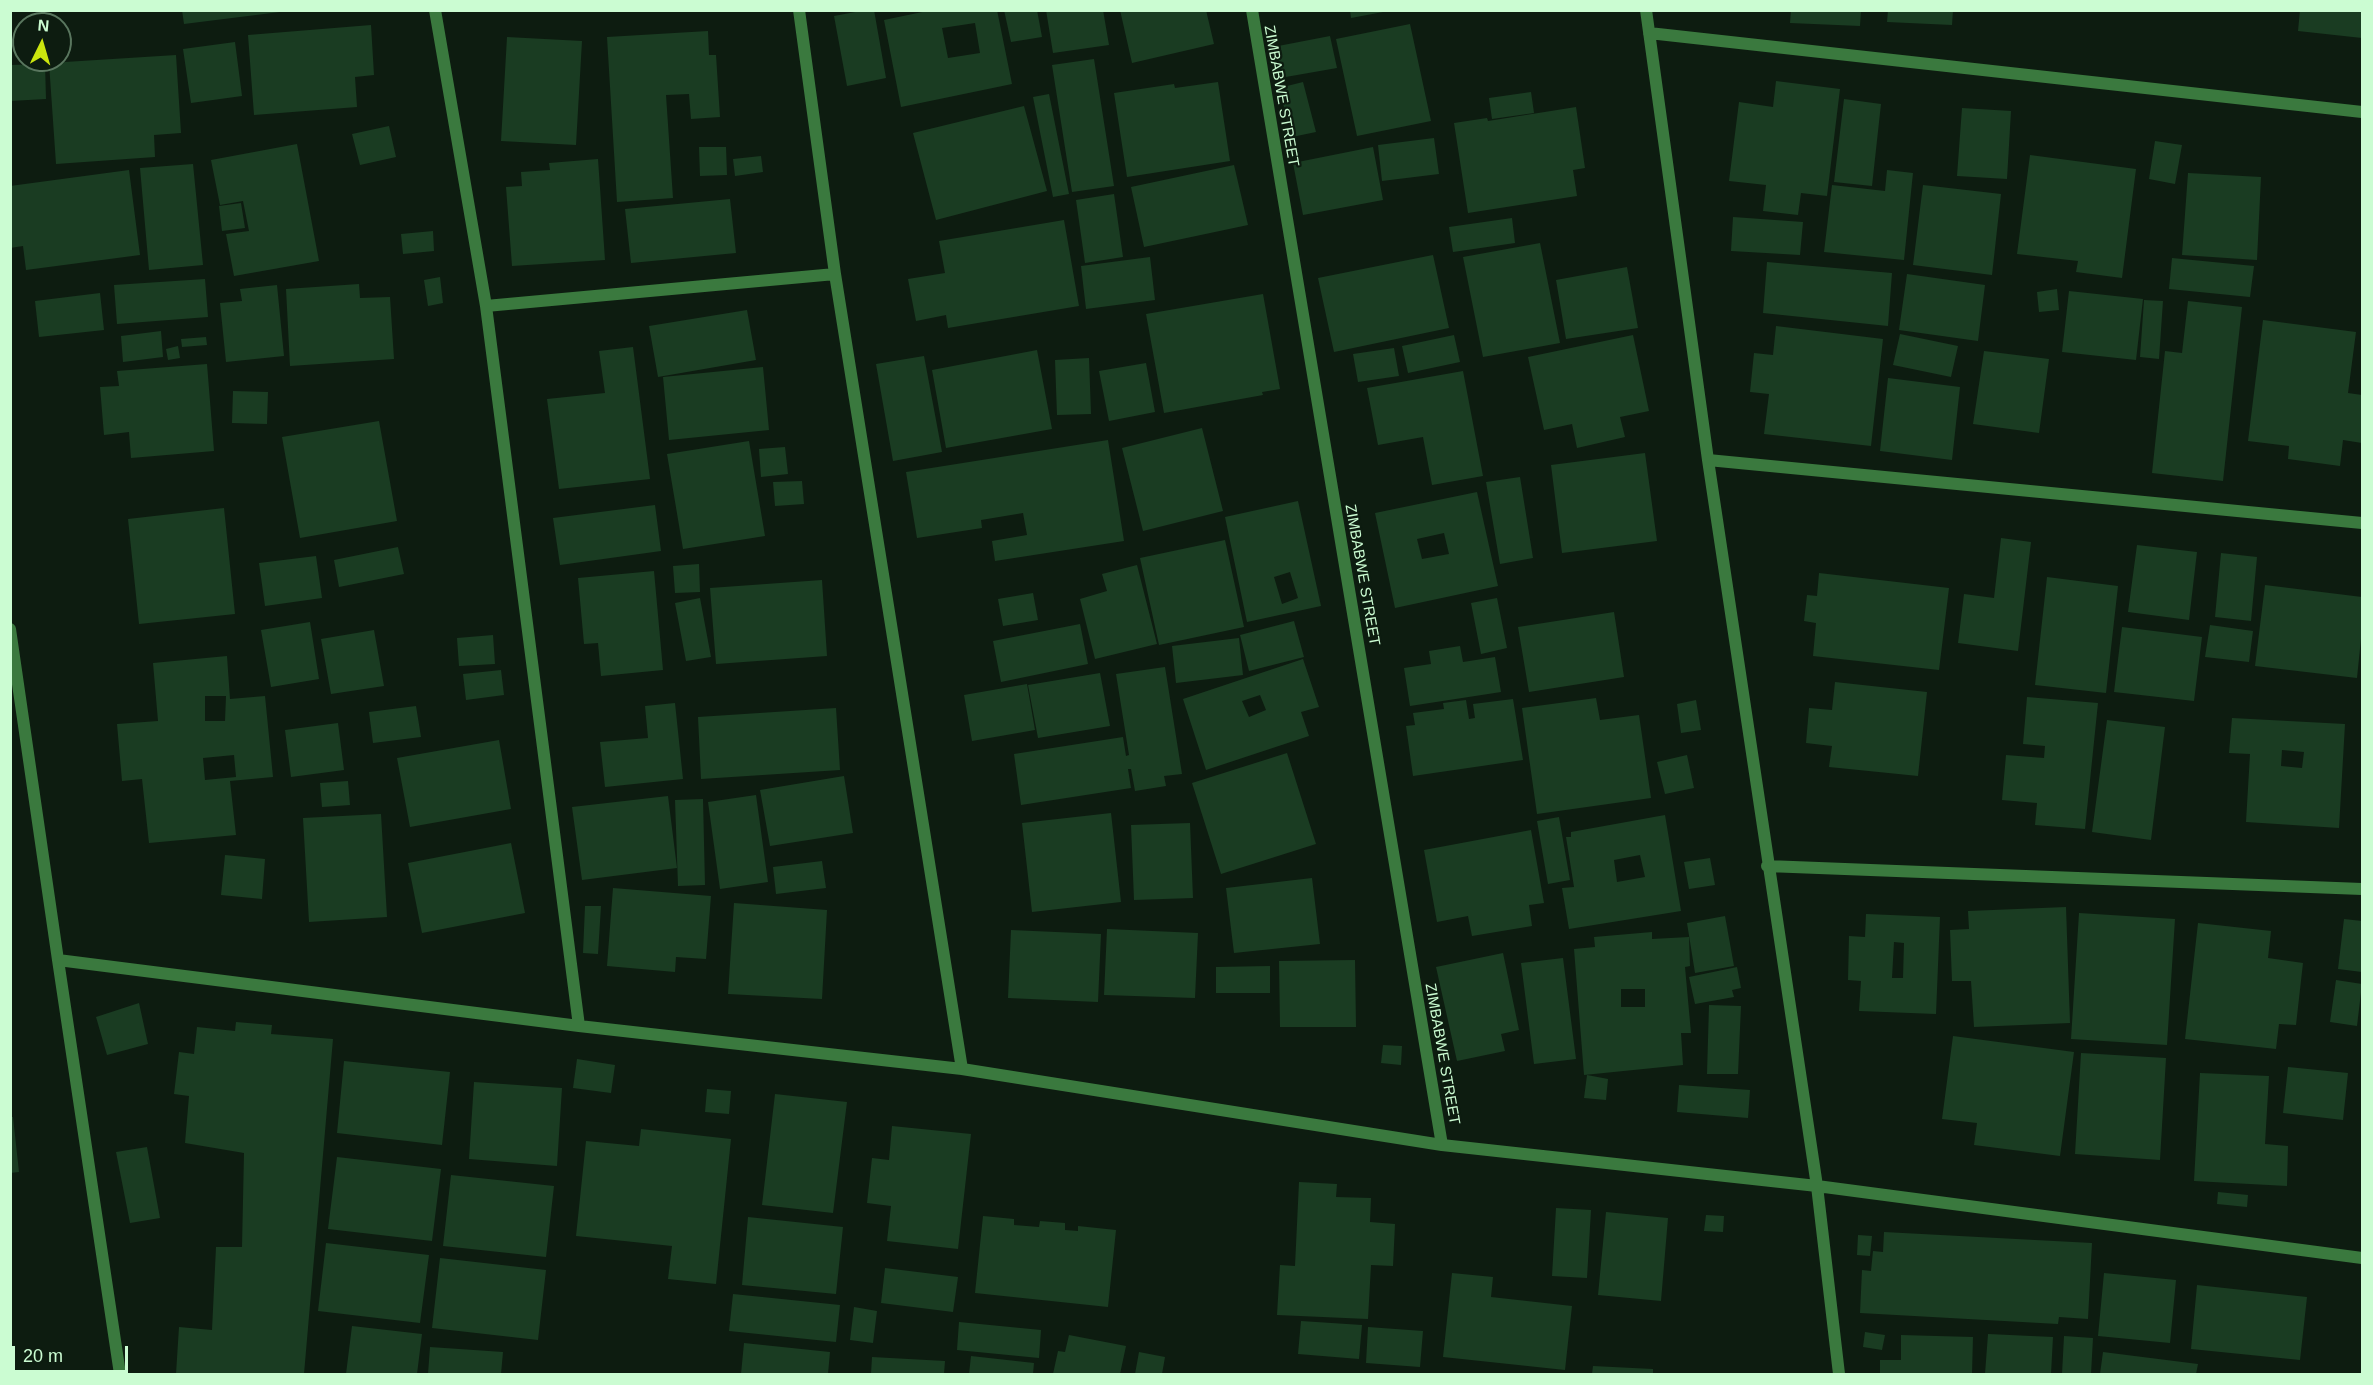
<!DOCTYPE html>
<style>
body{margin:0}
#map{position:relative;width:2373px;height:1385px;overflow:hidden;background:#0d1c10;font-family:Arial,sans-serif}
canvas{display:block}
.frame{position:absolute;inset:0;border:12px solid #cbfcd2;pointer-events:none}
.north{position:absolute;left:12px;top:12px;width:60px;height:60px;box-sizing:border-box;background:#0d1c10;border:2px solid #59765e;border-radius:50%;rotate:5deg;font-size:16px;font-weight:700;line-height:24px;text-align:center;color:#cbfcd2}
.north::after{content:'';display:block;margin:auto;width:21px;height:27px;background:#cbe50e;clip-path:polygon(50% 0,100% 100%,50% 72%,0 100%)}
.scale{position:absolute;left:12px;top:1346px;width:116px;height:27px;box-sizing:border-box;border:3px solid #cbfcd2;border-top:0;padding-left:8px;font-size:18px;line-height:21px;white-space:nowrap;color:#cbfcd2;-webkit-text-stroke:4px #0d1c10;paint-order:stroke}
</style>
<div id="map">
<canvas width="2373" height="1385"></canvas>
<div class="frame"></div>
<div class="north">N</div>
<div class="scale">20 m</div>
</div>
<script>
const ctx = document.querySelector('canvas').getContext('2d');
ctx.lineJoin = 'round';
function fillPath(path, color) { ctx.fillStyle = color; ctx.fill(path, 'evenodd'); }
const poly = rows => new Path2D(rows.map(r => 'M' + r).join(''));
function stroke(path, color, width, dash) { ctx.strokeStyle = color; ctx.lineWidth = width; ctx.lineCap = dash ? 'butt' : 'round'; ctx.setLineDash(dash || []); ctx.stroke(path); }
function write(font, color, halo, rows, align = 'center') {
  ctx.font = font + ' Arial,sans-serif'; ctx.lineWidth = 4.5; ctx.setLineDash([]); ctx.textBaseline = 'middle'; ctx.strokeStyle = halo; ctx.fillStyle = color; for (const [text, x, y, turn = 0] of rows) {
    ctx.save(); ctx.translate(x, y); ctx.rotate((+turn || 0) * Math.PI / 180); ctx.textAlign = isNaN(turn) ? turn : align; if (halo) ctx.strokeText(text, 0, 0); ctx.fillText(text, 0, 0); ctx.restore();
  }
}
fillPath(poly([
 [182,10,280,10,280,12,184,24],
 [866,10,874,10,886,78,847,86,834,16],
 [932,10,997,10,1012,84,901,107,884,20],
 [975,23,980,53,948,58,942,28],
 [1004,10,1037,10,1042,37,1011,42],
 [1046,10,1103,10,1109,45,1053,53],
 [1120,10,1206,10,1214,44,1132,63],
 [1350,10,1383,10,1383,12,1351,18],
 [1791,10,1861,10,1860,26,1790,23],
 [1888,10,1953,10,1952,25,1887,22],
 [2300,10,2362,10,2362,38,2298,31],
 [1410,24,1431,121,1357,136,1336,39],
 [371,25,374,75,355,77,357,107,254,115,248,35],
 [708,31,709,55,716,55,720,117,691,119,689,94,666,95,673,198,617,202,607,37],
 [1330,36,1337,68,1280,78,1273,47],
 [507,37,582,41,576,145,501,141],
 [235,42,242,96,191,103,183,49],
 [176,55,181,133,154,135,155,157,56,164,49,63],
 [1094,59,1114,186,1072,192,1052,65],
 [45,64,46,99,10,101,10,65],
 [1776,81,1840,89,1827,196,1801,193,1798,215,1763,211,1766,185,1729,181,1739,102,1773,107],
 [1218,82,1230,161,1127,177,1114,93,1174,84,1175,88],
 [1303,82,1316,132,1292,137,1279,88],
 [1531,92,1534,113,1492,119,1489,98],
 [1049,94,1069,194,1053,197,1033,97],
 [1844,99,1881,104,1872,186,1834,182],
 [1024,106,1047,191,936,220,913,133],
 [1576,107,1585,168,1573,170,1577,196,1468,213,1454,123,1487,118,1488,121],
 [1962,108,2011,111,2007,179,1957,176],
 [389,126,396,157,360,165,352,134],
 [1434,138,1439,174,1382,181,1378,145],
 [2155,141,2182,145,2175,184,2149,179],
 [297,144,319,261,234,276,226,234,249,231,243,201,220,205,211,160],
 [699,147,726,147,727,175,700,176],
 [1373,147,1383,200,1303,215,1293,163],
 [2030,155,2136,169,2122,278,2076,272,2078,261,2017,254],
 [761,156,763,172,735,176,733,159],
 [598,159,605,260,512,266,506,187,522,186,521,172,550,170,549,163],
 [193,164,203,265,149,270,140,168],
 [1234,165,1248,225,1144,247,1131,187],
 [129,170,140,255,26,270,23,246,10,248,10,186],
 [1887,170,1913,173,1904,260,1824,252,1832,185,1885,191],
 [2188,173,2261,177,2257,260,2182,255],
 [1923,185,2001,194,1992,275,1913,265],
 [1114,194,1123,257,1085,263,1076,200],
 [730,199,736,253,631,263,625,209],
 [241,203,245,228,222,231,219,206],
 [1733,217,1803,222,1800,255,1731,251],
 [1512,218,1515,243,1453,252,1449,227],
 [1064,220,1079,306,948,328,946,315,916,321,908,279,945,273,939,241],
 [433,231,434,251,403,254,401,234],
 [1540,243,1560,343,1483,357,1463,257],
 [1433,255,1449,328,1334,352,1318,278],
 [1150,257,1155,300,1086,309,1081,266],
 [2172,258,2254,266,2250,297,2169,289],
 [1767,262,1892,273,1888,326,1763,313],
 [1627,267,1638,328,1566,339,1556,280],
 [1907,274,1985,285,1978,341,1899,330],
 [440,277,443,303,428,306,424,280],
 [205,279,208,317,117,324,114,285],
 [359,284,360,298,390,297,394,359,290,366,286,289],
 [277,285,284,356,226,362,220,303,242,301,240,289],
 [2057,289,2059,310,2039,312,2037,292],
 [2069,291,2143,299,2136,360,2062,352],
 [100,293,104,330,39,337,35,301],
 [1263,294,1280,389,1262,392,1263,395,1164,413,1146,314],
 [2144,300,2163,301,2159,359,2140,357],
 [2188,301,2242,307,2223,481,2152,473,2165,351,2182,353],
 [747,310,756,360,658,377,649,326],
 [2263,320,2356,332,2348,393,2362,395,2362,443,2343,440,2340,466,2288,459,2289,446,2248,441],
 [1776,326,1883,339,1871,446,1764,434,1769,394,1750,392,1754,353,1773,355],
 [161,331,163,357,123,362,121,336],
 [1900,334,1958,346,1951,377,1893,365],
 [1454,335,1460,362,1408,373,1402,346],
 [1633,335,1649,411,1620,417,1625,437,1577,448,1572,424,1544,430,1528,357],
 [206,337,207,345,182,347,181,339],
 [178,346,180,358,168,360,166,349],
 [633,347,650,479,559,489,547,399,605,393,599,351],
 [1394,348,1399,376,1358,382,1353,354],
 [1037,350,1052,429,946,448,932,370],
 [1984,351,2049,359,2039,433,1973,424],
 [924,356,942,452,893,461,876,364],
 [1089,358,1091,414,1057,415,1055,360],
 [1146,363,1155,412,1109,421,1099,371],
 [207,364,214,451,131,458,129,432,104,435,100,387,119,386,117,371],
 [763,367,769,430,669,440,663,377],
 [1463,371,1483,476,1432,485,1423,437,1378,445,1367,388],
 [1888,378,1960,387,1952,460,1880,451],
 [233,391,268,392,267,424,232,423],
 [379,421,397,521,300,538,282,437],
 [1202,428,1223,511,1143,531,1122,448],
 [1108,440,1124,541,995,561,992,541,1027,535,1023,513,981,520,982,528,917,538,906,472],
 [749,441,765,536,683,549,667,454],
 [785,447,788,474,761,477,759,449],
 [1645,453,1657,541,1562,553,1551,465],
 [1520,477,1533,558,1500,564,1486,482],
 [802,481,804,504,775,506,773,482],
 [1477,492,1498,586,1395,608,1375,513],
 [1444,533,1449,554,1422,559,1417,539],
 [1298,501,1321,606,1247,622,1225,517],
 [1290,572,1298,598,1282,604,1274,577],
 [655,505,661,551,560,565,553,518],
 [224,508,235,614,139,624,128,519],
 [2001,538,2031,542,2018,651,1958,643,1964,594,1994,598],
 [1225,540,1244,627,1159,645,1140,558],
 [2137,545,2197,552,2189,620,2128,612],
 [398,547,404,574,339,587,334,560],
 [2221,553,2257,557,2251,621,2215,617],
 [316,556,322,598,265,606,259,563],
 [699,564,700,592,675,593,673,566],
 [1137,565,1157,644,1095,659,1080,599,1107,591,1102,574],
 [654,571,663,670,601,676,598,643,584,644,578,578],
 [1819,573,1949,588,1939,670,1813,656,1816,623,1804,621,1807,595,1817,596],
 [2047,577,2118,586,2106,693,2035,685],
 [822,580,827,656,716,664,710,588],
 [2265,585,2362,597,2362,629,2357,678,2255,666],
 [1033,593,1038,620,1003,626,998,599],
 [700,598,711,657,686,661,675,603],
 [1497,598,1507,648,1481,654,1471,603],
 [1614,612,1624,677,1529,692,1518,627],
 [1294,621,1304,657,1249,671,1240,635],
 [310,622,319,679,271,687,261,630],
 [1080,624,1088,664,1001,682,993,641],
 [2210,625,2253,631,2249,662,2205,657],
 [2122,627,2202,637,2194,701,2114,692],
 [374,630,384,686,331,694,321,639],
 [493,635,495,664,459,666,457,638],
 [1239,638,1243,675,1176,683,1172,646],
 [1460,646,1463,662,1495,657,1501,692,1410,706,1404,668,1431,664,1429,651],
 [227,656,230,699,265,696,273,777,230,781,236,835,149,843,142,779,122,781,117,724,158,721,153,663],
 [205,696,226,696,225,721,205,721],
 [234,755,236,777,205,780,203,758],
 [1303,659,1319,707,1301,712,1309,736,1206,770,1183,699],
 [1260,695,1266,710,1249,717,1242,701],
 [1165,667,1182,774,1164,776,1166,786,1135,791,1131,769,1128,769,1131,788,1021,805,1014,754,1123,737,1126,756,1129,755,1116,674],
 [501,670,504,695,466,700,463,674],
 [1100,673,1110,726,1038,738,1028,685],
 [1835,682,1927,692,1918,776,1829,767,1832,746,1806,743,1809,708,1832,710],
 [1027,684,1035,730,972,741,964,695],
 [2027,697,2098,703,2085,829,2035,825,2037,803,2002,800,2006,755,2044,758,2045,746,2023,744],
 [1596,698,1600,720,1639,715,1651,798,1537,814,1522,708],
 [1513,699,1523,760,1413,776,1406,726,1415,725,1413,713,1444,709,1443,703,1466,700,1469,719,1475,718,1473,704],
 [1696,700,1701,730,1681,733,1677,704],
 [675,703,683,779,605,787,600,742,648,738,645,706],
 [416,706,421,737,373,743,369,712],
 [836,708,840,770,701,779,698,717],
 [2232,718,2345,724,2339,828,2246,822,2250,754,2229,753],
 [2282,750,2304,752,2302,768,2281,766],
 [2107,720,2165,727,2151,840,2092,832],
 [338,723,344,770,291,777,285,730],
 [499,740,511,809,410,827,397,758],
 [1287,753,1316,844,1221,874,1192,783],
 [1687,755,1694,788,1665,794,1657,762],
 [844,776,853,833,770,846,760,790],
 [348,781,350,805,322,807,320,783],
 [756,795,768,882,720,889,708,802],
 [668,796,677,868,582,880,572,807],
 [703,799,705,885,678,886,675,800],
 [1111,813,1121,902,1032,912,1022,823],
 [381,814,387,917,309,922,303,818],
 [1665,815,1681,911,1569,929,1562,888,1574,887,1566,837,1571,837,1571,832],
 [1640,855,1645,877,1617,882,1614,860],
 [1559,817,1570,880,1548,884,1537,821],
 [1190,823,1193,898,1134,900,1131,825],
 [1531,830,1544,903,1529,905,1532,926,1472,936,1468,916,1437,922,1424,850],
 [511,843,525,913,422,933,408,863],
 [225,855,265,859,262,899,221,895],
 [1710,858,1715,885,1689,889,1684,862],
 [822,861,826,888,776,894,773,867],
 [1312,878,1320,944,1234,953,1226,888],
 [613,888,711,896,706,959,676,957,675,972,607,966],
 [734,903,827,910,822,999,728,994],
 [585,906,601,906,598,954,583,953],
 [2066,907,2070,1023,1974,1027,1971,981,1952,981,1950,930,1969,929,1968,911],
 [2079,913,2175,919,2167,1045,2071,1039],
 [1866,914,1940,917,1936,1014,1859,1011,1861,981,1848,980,1849,936,1865,937],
 [1894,942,1904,943,1903,978,1892,978],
 [1725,916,1734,966,1695,973,1687,923],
 [2344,919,2362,921,2362,972,2338,969],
 [2198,923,2271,931,2268,958,2303,963,2296,1025,2279,1024,2276,1049,2185,1039],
 [1107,929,1198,933,1195,998,1104,995],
 [1011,930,1101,934,1098,1002,1008,998],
 [1652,932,1652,939,1689,937,1690,966,1685,967,1691,1033,1681,1033,1683,1065,1584,1075,1574,949,1595,947,1594,937],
 [1621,989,1645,989,1645,1007,1621,1007],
 [1503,953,1519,1030,1501,1034,1505,1051,1457,1061,1436,967],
 [1563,958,1576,1059,1534,1064,1521,963],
 [1355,960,1356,1027,1280,1027,1279,961],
 [1270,966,1270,993,1216,993,1216,967],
 [1737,967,1741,988,1732,990,1734,997,1695,1004,1689,977],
 [2336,980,2362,984,2357,1026,2330,1022],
 [139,1003,148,1044,107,1055,96,1017],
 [1709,1005,1741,1006,1738,1074,1707,1074],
 [236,1022,272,1025,271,1034,333,1039,304,1374,176,1374,179,1327,212,1330,216,1247,242,1247,244,1153,185,1143,189,1096,174,1094,179,1052,194,1054,197,1027,235,1031],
 [1953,1036,2074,1052,2060,1156,1974,1145,1977,1123,1942,1119],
 [1383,1045,1402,1046,1401,1065,1381,1063],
 [2081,1053,2166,1058,2160,1160,2075,1154],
 [577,1059,615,1065,611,1093,573,1088],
 [344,1061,450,1072,442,1145,337,1133],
 [2288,1067,2348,1073,2343,1120,2283,1113],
 [2200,1073,2269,1076,2265,1144,2288,1146,2287,1186,2194,1181],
 [1587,1075,1608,1079,1606,1100,1584,1098],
 [474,1082,562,1088,557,1166,469,1159],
 [1679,1085,1750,1090,1748,1118,1677,1112],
 [707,1089,731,1091,729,1114,705,1112],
 [775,1094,847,1102,833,1213,762,1205],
 [10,1117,13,1117,19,1172,10,1173],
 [892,1126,971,1134,958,1249,887,1241,891,1206,867,1203,872,1158,889,1160],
 [641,1129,731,1139,716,1284,668,1279,672,1246,576,1236,586,1141,639,1146],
 [147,1147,160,1218,130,1223,116,1152],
 [337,1157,441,1169,432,1241,328,1229],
 [451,1175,554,1186,546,1257,443,1246],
 [1299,1182,1337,1184,1336,1197,1371,1198,1370,1222,1395,1224,1393,1266,1371,1265,1368,1319,1277,1315,1280,1265,1295,1266],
 [2218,1192,2248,1195,2247,1207,2217,1204],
 [1556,1208,1591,1210,1587,1278,1552,1276],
 [1606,1212,1668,1218,1661,1301,1598,1295],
 [1706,1215,1724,1216,1723,1232,1704,1231],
 [983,1216,1014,1219,1014,1225,1039,1227,1040,1221,1065,1223,1065,1230,1078,1231,1078,1226,1116,1230,1108,1307,975,1293],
 [748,1217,843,1227,836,1294,742,1285],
 [1884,1232,2092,1243,2088,1319,2059,1317,2058,1324,1860,1313,1862,1270,1871,1271,1873,1251,1883,1252],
 [1858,1235,1872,1236,1870,1256,1857,1255],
 [326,1243,429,1255,420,1323,318,1311],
 [440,1258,546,1270,538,1340,432,1328],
 [885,1268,958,1277,953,1312,881,1303],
 [1452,1273,1493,1277,1491,1297,1572,1306,1565,1370,1443,1357],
 [2104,1273,2176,1280,2170,1343,2098,1336],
 [2197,1285,2307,1297,2300,1360,2191,1349],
 [733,1294,840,1305,836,1342,729,1331],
 [854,1307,877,1311,873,1343,850,1340],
 [1301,1321,1362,1325,1359,1359,1298,1354],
 [959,1322,1041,1330,1039,1358,957,1350],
 [352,1326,422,1334,417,1374,346,1374],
 [1368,1327,1423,1331,1420,1367,1366,1363],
 [1865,1332,1885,1335,1882,1350,1863,1347],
 [1988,1334,2053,1337,2051,1374,1985,1374],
 [1069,1335,1126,1346,1120,1374,1053,1374,1058,1351,1065,1352],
 [1901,1335,1973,1337,1972,1374,1880,1374,1880,1360,1901,1360],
 [2064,1336,2093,1338,2091,1374,2062,1374],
 [744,1343,830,1352,828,1374,741,1374],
 [430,1347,503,1352,501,1374,428,1374],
 [1139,1352,1165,1357,1162,1374,1135,1374],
 [2103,1352,2198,1364,2196,1374,2100,1374],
 [971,1356,1034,1363,1033,1374,969,1374],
 [872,1357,945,1361,944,1374,871,1374],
 [1593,1366,1653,1369,1653,1374,1592,1374]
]), '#1a3c22');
stroke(poly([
 [435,10,486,306,579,1026],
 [799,10,835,274,962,1069],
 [1252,10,1442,1145],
 [1646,10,1708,460,1817,1186,1839,1374],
 [1649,33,2362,112],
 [486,306,835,274],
 [1708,460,2362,523],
 [10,629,58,960,120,1374],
 [1767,866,2362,889],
 [58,960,579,1026,962,1069,1442,1145,1817,1186,2362,1258]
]), '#3a793e', 12);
write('15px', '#cbfcd2', '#0d1c10', [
 ["ZIMBABWE STREET",1281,96,80],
 ["ZIMBABWE STREET",1362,575,80],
 ["ZIMBABWE STREET",1442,1054,80]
]);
</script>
